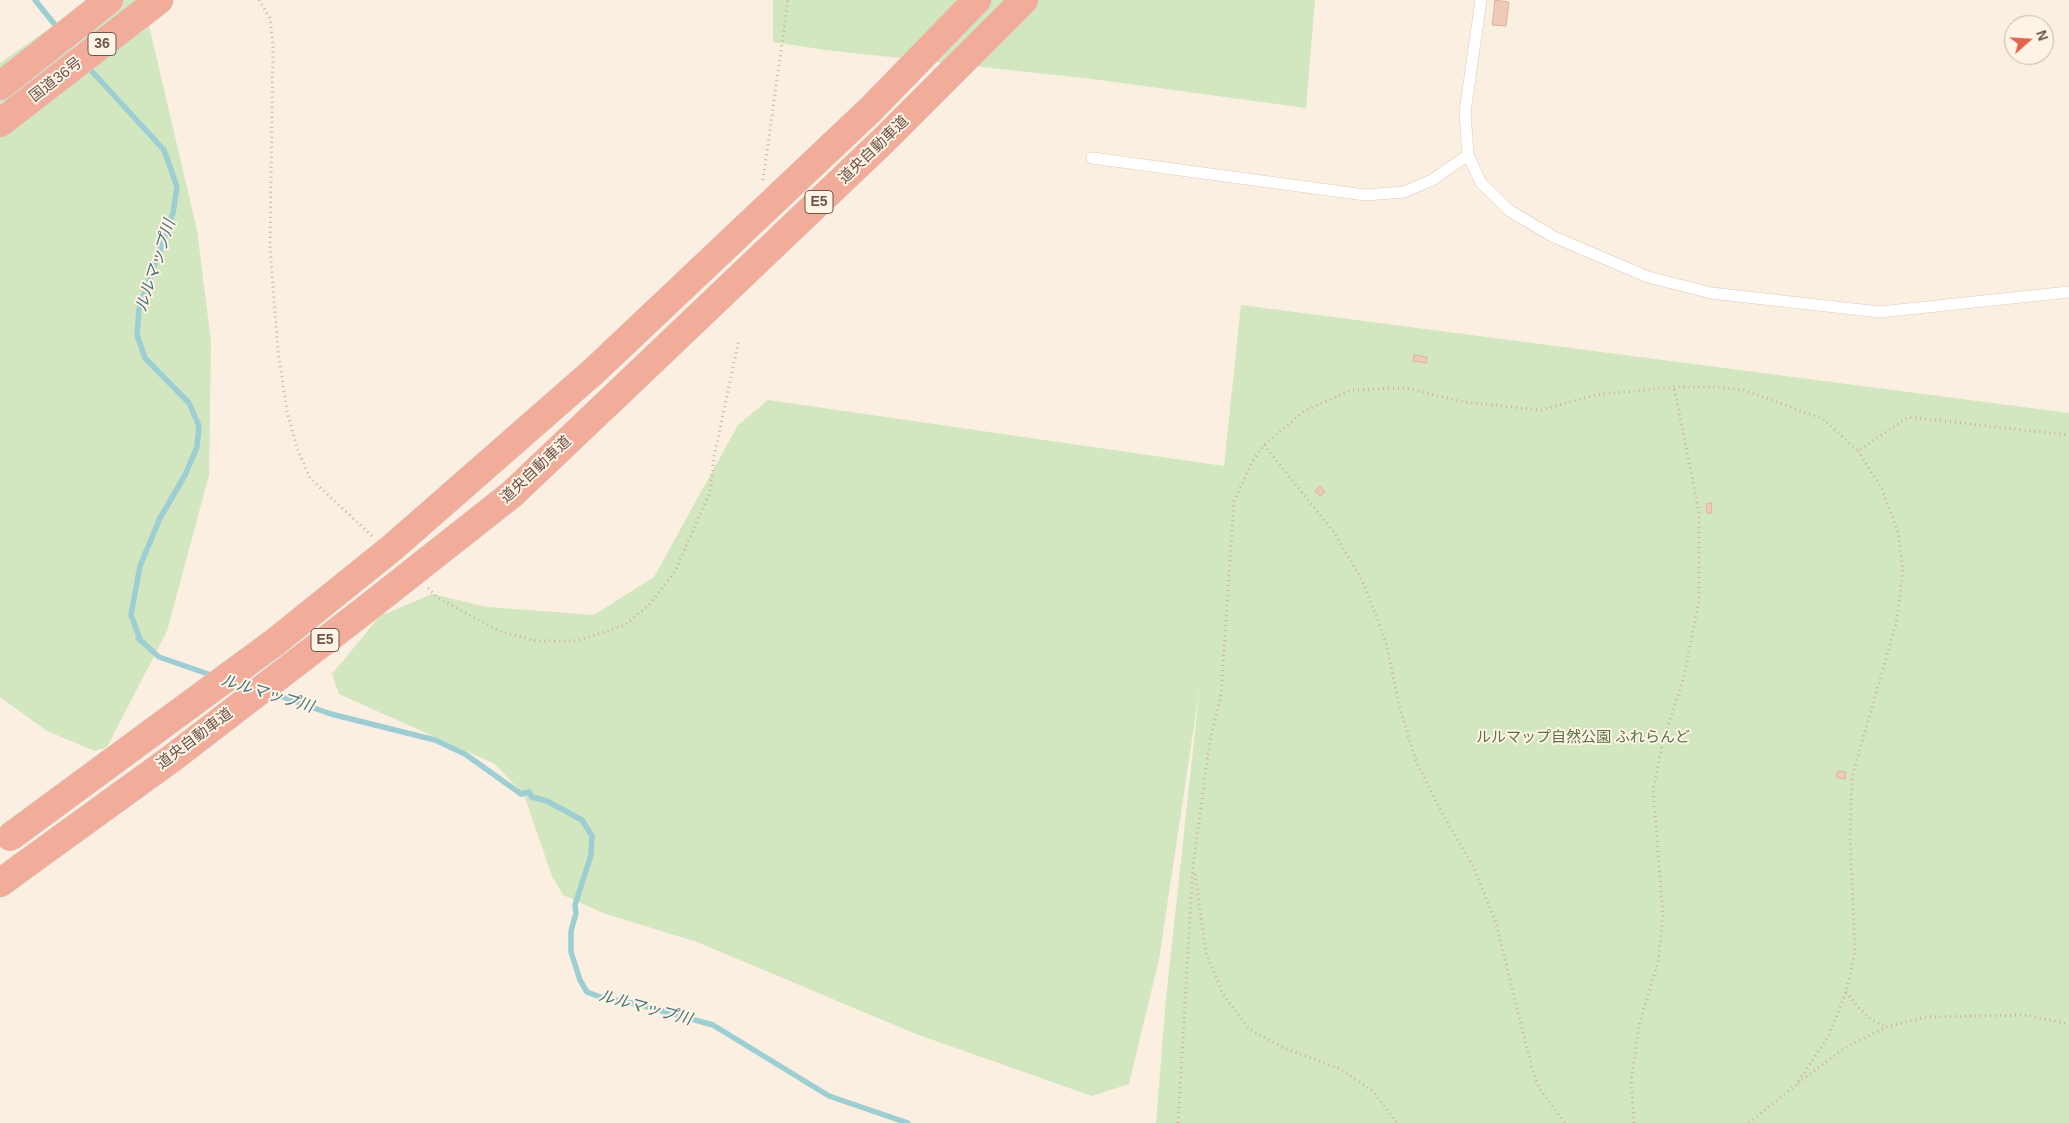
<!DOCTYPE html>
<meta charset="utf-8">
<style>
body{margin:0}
#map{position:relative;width:2069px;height:1123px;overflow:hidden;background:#faefe0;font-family:Arial,sans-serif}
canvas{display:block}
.north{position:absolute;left:2004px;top:15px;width:50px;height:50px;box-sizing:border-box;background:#fef3e5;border:1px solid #c5b4a7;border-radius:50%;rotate:71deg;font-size:14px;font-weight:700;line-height:20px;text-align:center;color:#6f5549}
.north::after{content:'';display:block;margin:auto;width:18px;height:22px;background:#de644b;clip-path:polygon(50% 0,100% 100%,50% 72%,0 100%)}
</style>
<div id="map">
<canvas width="2069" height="1123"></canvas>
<div class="north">N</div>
</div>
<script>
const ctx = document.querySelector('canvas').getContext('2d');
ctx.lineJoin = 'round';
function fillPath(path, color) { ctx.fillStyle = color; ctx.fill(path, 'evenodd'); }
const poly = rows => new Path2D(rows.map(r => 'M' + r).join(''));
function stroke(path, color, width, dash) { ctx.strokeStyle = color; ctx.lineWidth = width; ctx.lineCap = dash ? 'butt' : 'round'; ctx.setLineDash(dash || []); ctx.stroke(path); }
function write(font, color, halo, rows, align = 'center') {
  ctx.font = font + ' Arial,"Noto Sans JP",sans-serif'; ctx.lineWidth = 4; ctx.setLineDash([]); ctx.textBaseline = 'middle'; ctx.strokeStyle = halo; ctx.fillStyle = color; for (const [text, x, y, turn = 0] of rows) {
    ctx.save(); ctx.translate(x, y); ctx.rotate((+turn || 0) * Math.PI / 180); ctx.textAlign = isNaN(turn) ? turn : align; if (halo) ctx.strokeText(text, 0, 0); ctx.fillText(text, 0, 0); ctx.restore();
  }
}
fillPath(poly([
 [90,0,143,0,197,230,211,343,209,475,167,631,107,747,95,751,47,731,0,697,0,63],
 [773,0,1315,0,1306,108,1092,79,826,50,773,42],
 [1241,305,2069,413,2069,1123,1156,1123,1166,998,1200,686,1159,959,1129,1084,1092,1096,916,1034,697,942,603,913,563,895,552,876,524,795,495,764,339,694,332,674,380,616,432,594,487,607,594,615,654,577,738,425,768,400,1224,466]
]), '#d2e6c0');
stroke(poly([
 [35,0,60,31],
 [87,66,164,150,177,187,173,213,139,309,137,335,145,358,189,403,199,426,197,447,185,475,160,518,140,566,131,615,140,639,138,638,159,657,214,676],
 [271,693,331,714,435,740,465,754,521,794,529,792,532,797,547,801,582,820,592,836,591,855,575,905,576,913,571,931,571,952,580,980,587,992,600,997,641,1005,713,1025,829,1096,908,1123]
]), '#9dced3', 5.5);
const building = poly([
 [1495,0,1509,2,1506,26,1492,25,1495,0],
 [1414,355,1427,357,1426,363,1413,361,1414,355],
 [1320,486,1325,492,1320,496,1315,491,1320,486],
 [1711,503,1712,513,1707,513,1706,504,1711,503],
 [1838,771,1846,772,1845,779,1836,777,1838,771]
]);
fillPath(building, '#eecbb9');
stroke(building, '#e0b19b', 1);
const lane = poly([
 [1481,0,1465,112,1468,155,1481,183,1510,211,1554,237,1648,277,1711,293,1880,312,2069,292],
 [1092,158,1365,195,1404,192,1432,180,1468,155]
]);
const highway = poly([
 [0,86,109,0],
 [0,123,159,0],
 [594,371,871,109,977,0],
 [611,400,885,139,1024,0],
 [0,883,26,864]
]);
stroke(lane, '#decbbd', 12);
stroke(highway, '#d7cfcc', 29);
stroke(poly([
 [259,0,270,18,273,45,270,248,278,351,287,411,297,448,310,478,372,536],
 [763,180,788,0],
 [1264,445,1333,531,1363,582,1386,642,1399,705,1416,761,1440,809,1474,868,1496,923,1532,1068,1539,1088,1565,1123],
 [428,588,438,598,499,631,536,641,576,641,625,625,649,605,674,573,710,492,714,457,739,339],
 [1195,874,1206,953,1223,994,1249,1029,1282,1047,1340,1069,1373,1091,1397,1123],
 [1846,992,1859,1008,1871,1019,1886,1027],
 [1798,1083,1846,1047,1886,1027,1925,1017,2024,1015,2069,1024],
 [1178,1123,1193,866,1210,740,1221,696,1234,501,1252,462,1264,445,1304,411,1352,390,1405,388,1464,402,1541,410,1595,395,1674,387,1719,387,1744,390,1823,419,1858,451,1908,417,2069,435],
 [1634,1123,1631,1082,1639,1025,1658,962,1663,916,1653,790,1663,741,1683,680,1699,601,1699,512,1674,387],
 [1749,1123,1796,1085,1829,1035,1846,992,1855,953,1850,835,1852,777,1896,624,1903,570,1898,532,1882,489,1858,451]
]), '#d2af9d', 3, [1, 4]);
stroke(lane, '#fff', 11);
stroke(highway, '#f2ac9a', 28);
const highwayBridge = poly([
 [10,837,275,642,393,547,594,371],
 [26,864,171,759,365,610,512,494,611,400]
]);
stroke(highwayBridge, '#d7cfcc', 29, []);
stroke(highwayBridge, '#f2ac9a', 28);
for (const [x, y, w] of [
 [102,44,28],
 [819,202,28],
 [325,640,28]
]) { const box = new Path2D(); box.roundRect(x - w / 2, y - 11.5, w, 23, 4); ctx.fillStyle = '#fef3e5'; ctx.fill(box); stroke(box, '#6f5549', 1); }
write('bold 14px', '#6f5549', null, [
 ["36",102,44],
 ["E5",819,202],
 ["E5",325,640]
]);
write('15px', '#6f5549', '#fef3e5', [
 ["国道36号",56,80,-38],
 ["道央自動車道",874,150,-44],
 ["道央自動車道",536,470,-43],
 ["道央自動車道",195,739,-37]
]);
write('15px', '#547542', '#fef3e5', [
 ["ルルマップ自然公園 ふれらんど",1583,738]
]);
write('italic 16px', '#42757b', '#fef3e5', [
 ["ルルマップ川",156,266,-72],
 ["ルルマップ川",267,694,17],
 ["ルルマップ川",645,1008,15]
]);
</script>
